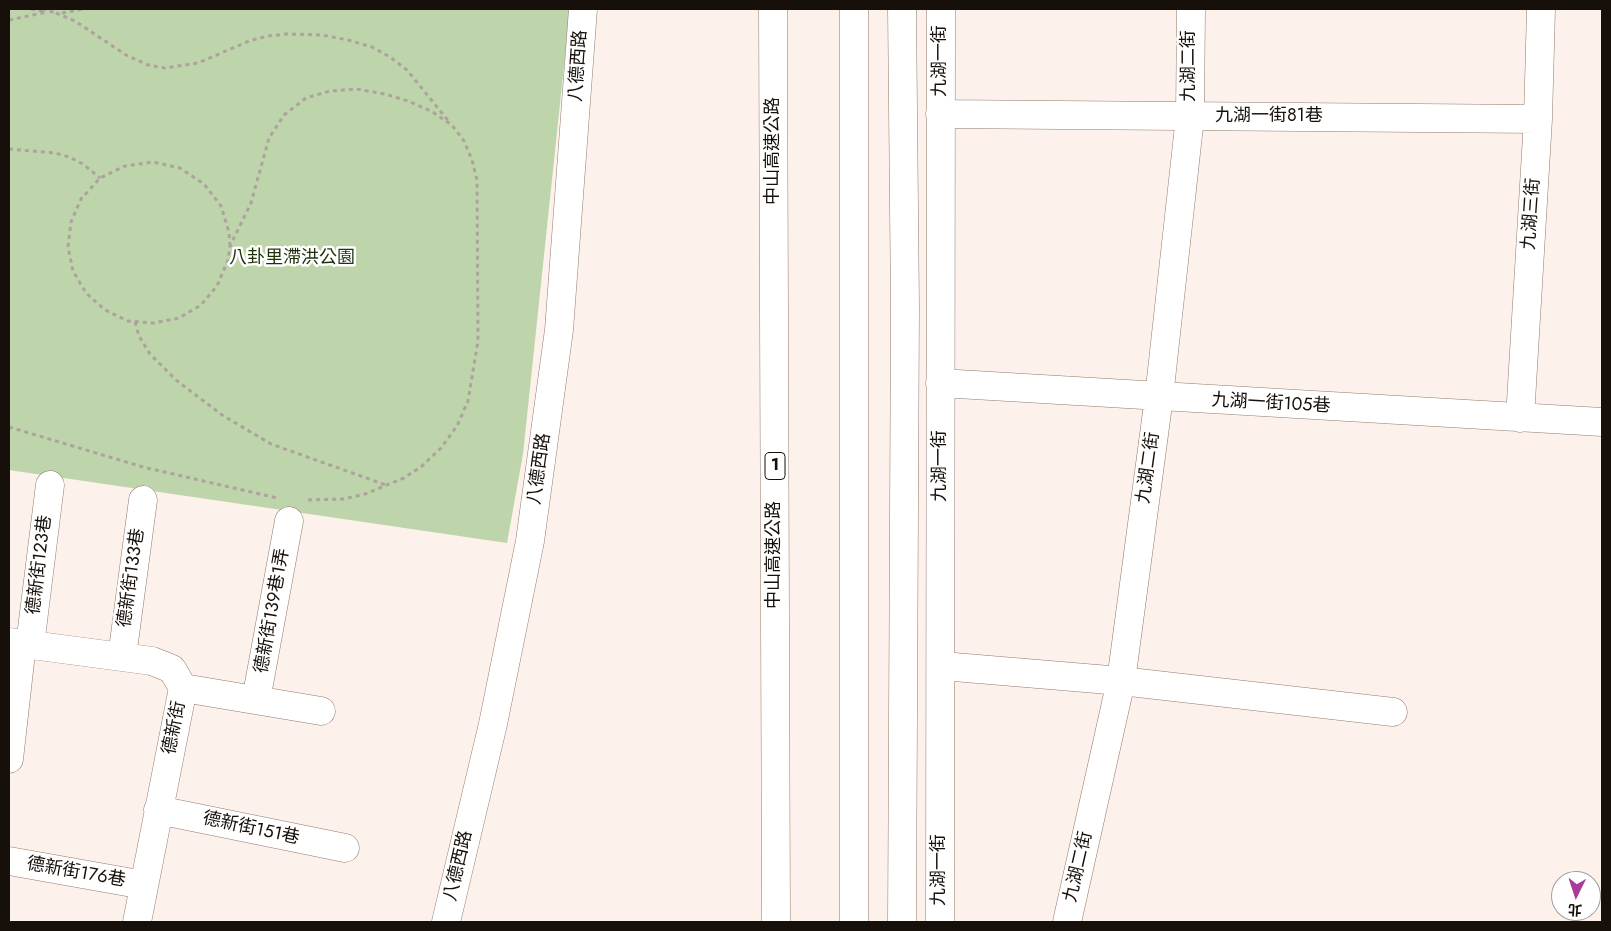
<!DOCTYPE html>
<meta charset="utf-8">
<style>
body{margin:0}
#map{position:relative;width:1611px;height:931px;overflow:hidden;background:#fcf1eb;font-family:Jost,"Noto Sans TC",sans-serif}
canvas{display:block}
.frame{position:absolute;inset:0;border:10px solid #170f0a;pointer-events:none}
.north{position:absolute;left:1551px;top:871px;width:50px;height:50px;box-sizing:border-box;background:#fff;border:1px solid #a29f9d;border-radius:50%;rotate:184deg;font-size:14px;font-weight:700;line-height:20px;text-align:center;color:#170f0a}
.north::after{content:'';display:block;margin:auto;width:18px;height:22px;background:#a93b9a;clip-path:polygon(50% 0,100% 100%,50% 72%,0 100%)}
</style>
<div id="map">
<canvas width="1611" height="931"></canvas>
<div class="frame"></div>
<div class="north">北</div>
</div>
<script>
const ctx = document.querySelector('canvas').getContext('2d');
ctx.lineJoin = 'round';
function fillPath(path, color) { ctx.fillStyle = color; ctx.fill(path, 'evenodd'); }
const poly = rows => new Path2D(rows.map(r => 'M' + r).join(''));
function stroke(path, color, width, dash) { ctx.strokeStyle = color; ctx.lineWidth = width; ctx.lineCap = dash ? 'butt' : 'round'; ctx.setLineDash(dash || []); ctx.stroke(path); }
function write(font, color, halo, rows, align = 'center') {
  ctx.font = font + ' Jost,"Noto Sans TC",sans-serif'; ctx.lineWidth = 5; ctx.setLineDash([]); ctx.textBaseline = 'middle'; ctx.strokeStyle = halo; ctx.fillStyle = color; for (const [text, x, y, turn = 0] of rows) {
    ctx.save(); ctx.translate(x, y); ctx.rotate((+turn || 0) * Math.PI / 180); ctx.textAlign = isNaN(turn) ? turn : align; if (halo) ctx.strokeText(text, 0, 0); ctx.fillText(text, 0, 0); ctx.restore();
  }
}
fillPath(poly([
 [9,9,570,9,523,454,507,543,9,470]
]), '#bed4ab');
const minor = poly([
 [940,114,1538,119],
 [940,383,1602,422],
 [1520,418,1538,119,1541,9],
 [9,642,152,661,172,669,183,688,137,922],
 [30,645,50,485],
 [122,657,143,500],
 [942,666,1121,681,1393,712],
 [183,688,321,711],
 [256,700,289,521],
 [9,759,22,644],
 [158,810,345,848],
 [9,861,144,885],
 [446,922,493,724,530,541,559,330,583,9],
 [902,922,905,307,902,9],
 [940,922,941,9],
 [1067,922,1121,681,1159,397,1190,117,1191,9]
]);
const highway = poly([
 [773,9,776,922],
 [854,9,854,922]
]);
stroke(minor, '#927b6e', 29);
stroke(highway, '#927b6e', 29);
stroke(poly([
 [31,9,43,11],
 [42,9,56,13],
 [56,13,75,21,126,55,148,65,165,68,198,63,249,41,268,36,287,34,322,35,348,40,372,47,390,57,407,70,450,123],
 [62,13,83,9],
 [9,20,47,12],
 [9,149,55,153,69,157,83,164,100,178],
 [230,246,229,232,221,206,204,184,180,168,153,162,125,166,100,178,81,199,71,222,68,247,73,271,86,293,105,310,128,321,154,323,179,318,201,305,217,286,228,260,230,246,251,203,269,138,284,115,306,98,330,91,356,89,385,94,408,101,431,111,452,125,464,141,472,160,477,180,478,341,468,401,457,426,441,448,422,466,404,478,365,494,344,499,305,500],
 [135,322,139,336,150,354,176,380,222,415,271,444,386,485],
 [9,427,143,467,277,498]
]), '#ada39d', 3, [4, 4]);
stroke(minor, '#fff', 28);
stroke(highway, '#fff', 28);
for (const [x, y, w] of [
 [775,466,20]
]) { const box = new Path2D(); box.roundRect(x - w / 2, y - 13.5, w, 27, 4); ctx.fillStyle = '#fff'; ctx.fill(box); stroke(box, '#170f0a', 1); }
write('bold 16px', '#170f0a', null, [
 ["1",775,466]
]);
write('18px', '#170f0a', '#fff', [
 ["九湖一街",941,61,-90],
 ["八德西路",579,66,-86],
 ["九湖二街",1190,66,-90],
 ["九湖一街81巷",1269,117],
 ["中山高速公路",774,151,-90],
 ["九湖三街",1532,214,-86],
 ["九湖一街105巷",1271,404,3],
 ["九湖一街",941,466,-90],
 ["九湖二街",1149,468,-82],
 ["八德西路",540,469,-82],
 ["中山高速公路",775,555,-90],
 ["德新街123巷",40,565,-83],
 ["德新街133巷",132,578,-82],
 ["德新街139巷1弄",273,611,-80],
 ["德新街",175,728,-79],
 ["德新街151巷",251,829,12],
 ["八德西路",459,866,-77],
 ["九湖二街",1079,867,-77],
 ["九湖一街",940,870,-90],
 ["德新街176巷",76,873,10]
]);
write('18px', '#1f320b', '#fff', [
 ["八卦里滯洪公園",292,259]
]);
</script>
